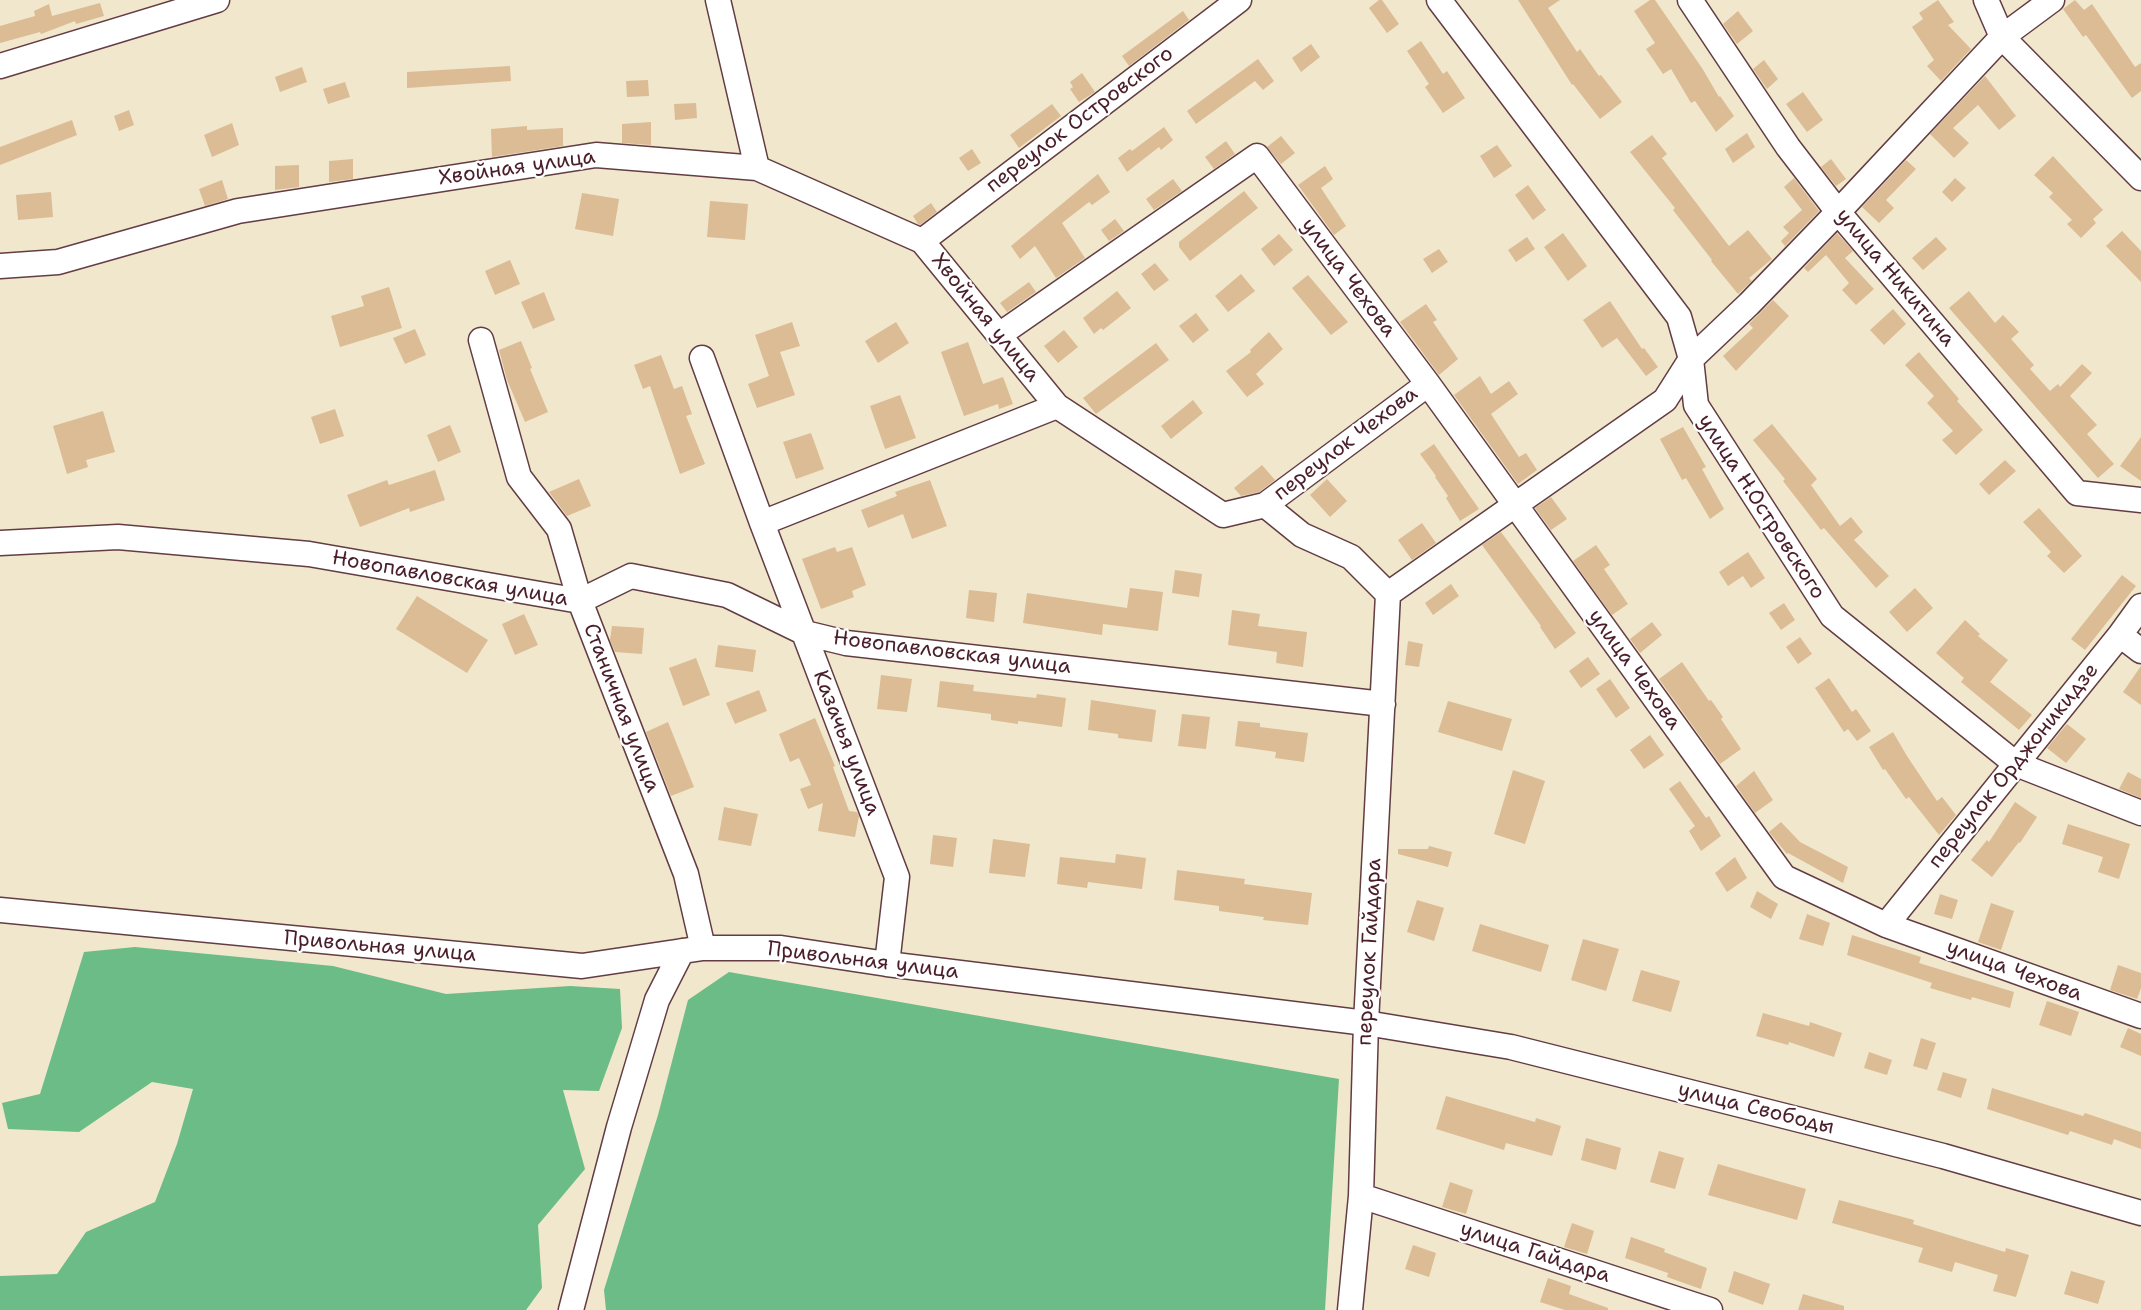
<!DOCTYPE html>
<meta charset="utf-8">
<style>
body{margin:0}
canvas{display:block;background:#f0e7cc}
</style>
<canvas width="2141" height="1310"></canvas>
<script>
const ctx = document.querySelector('canvas').getContext('2d');
ctx.lineJoin = 'round';
function fillPath(path, color) { ctx.fillStyle = color; ctx.fill(path, 'evenodd'); }
const poly = rows => new Path2D(rows.map(r => 'M' + r).join(''));
function stroke(path, color, width, dash) { ctx.strokeStyle = color; ctx.lineWidth = width; ctx.lineCap = dash ? 'butt' : 'round'; ctx.setLineDash(dash || []); ctx.stroke(path); }
function write(font, color, halo, rows, align = 'center') {
  ctx.font = font + ' "Shantell Sans",sans-serif'; ctx.lineWidth = 4.5; ctx.setLineDash([]); ctx.textBaseline = 'middle'; ctx.strokeStyle = halo; ctx.fillStyle = color; for (const [text, x, y, turn = 0] of rows) {
    ctx.save(); ctx.translate(x, y); ctx.rotate((+turn || 0) * Math.PI / 180); ctx.textAlign = isNaN(turn) ? turn : align; if (halo) ctx.strokeText(text, 0, 0); ctx.fillText(text, 0, 0); ctx.restore();
  }
}
fillPath(poly([
 [135,947,333,966,446,994,570,986,620,989,622,1028,599,1091,563,1090,585,1169,538,1225,542,1288,526,1310,0,1310,0,1276,57,1274,86,1232,155,1202,177,1144,193,1089,152,1082,79,1132,8,1129,2,1103,40,1094,84,952],
 [729,972,1339,1079,1325,1310,606,1310,604,1290,658,1115,688,1000]
]), '#6cbc87');
fillPath(poly([
 [1379,0,1382,0,1399,24,1387,33,1369,8],
 [1518,0,1560,0,1548,8,1577,52,1580,49,1599,76,1601,75,1622,102,1600,119,1573,84,1572,85],
 [1650,0,1655,0,1702,68,1719,97,1720,96,1734,116,1716,132,1695,101,1691,103,1671,69,1663,74,1646,49,1655,43,1634,11],
 [1938,0,1954,22,1948,25,1971,49,1941,81,1927,66,1934,60,1912,27,1923,19,1919,13],
 [2075,0,2084,10,2092,4,2135,67,2141,63,2141,91,2132,98,2086,35,2083,37,2063,9],
 [100,3,104,16,76,24,75,21,41,34,40,32,0,43,0,26,35,16,34,11,49,4,52,16],
 [1183,11,1189,20,1129,66,1122,56],
 [1738,11,1753,31,1737,44,1723,24],
 [1421,41,1443,74,1447,71,1465,98,1443,113,1425,87,1429,84,1407,51],
 [1311,44,1320,57,1301,72,1292,58],
 [1258,59,1274,81,1263,90,1255,81,1196,124,1187,111],
 [1764,60,1778,79,1767,89,1753,69],
 [510,66,511,81,407,88,407,72],
 [302,67,307,82,280,92,275,77],
 [1082,73,1095,92,1079,102,1070,89,1073,87,1070,82],
 [1985,76,2016,116,1999,130,1978,105,1953,128,1969,143,1954,158,1930,134],
 [648,80,649,96,627,97,626,81],
 [345,82,350,97,328,104,323,89],
 [1803,92,1823,120,1807,132,1786,104],
 [696,103,697,118,675,120,674,104],
 [1052,104,1061,116,1019,148,1010,135],
 [129,110,134,125,119,131,114,116],
 [72,120,77,135,0,165,0,147],
 [651,122,651,145,622,143,622,124],
 [232,123,239,145,212,157,204,135],
 [527,126,527,130,563,128,563,146,492,157,491,129],
 [1164,127,1173,140,1161,150,1159,147,1127,172,1118,158,1130,149,1132,151],
 [1747,133,1755,147,1733,163,1725,149],
 [1652,135,1667,154,1662,158,1729,246,1748,230,1772,259,1749,278,1752,281,1738,294,1711,261,1712,260,1673,210,1675,208,1630,152],
 [1281,136,1295,153,1281,164,1267,147],
 [1226,141,1235,154,1214,169,1205,157],
 [1497,145,1512,166,1494,178,1480,156],
 [972,149,981,163,968,171,959,158],
 [2053,156,2103,210,2093,219,2096,223,2081,238,2067,224,2072,220,2049,197,2053,193,2034,175],
 [353,159,353,179,329,182,329,161],
 [1831,159,1846,179,1836,186,1821,167],
 [1906,160,1916,169,1886,200,1894,208,1879,223,1862,207],
 [299,165,299,187,275,190,275,166],
 [1325,166,1333,179,1321,188,1346,226,1334,235,1298,185],
 [1098,174,1110,192,1092,205,1089,202,1062,223,1085,258,1056,278,1035,246,1020,259,1011,246],
 [1794,178,1819,211,1785,246,1781,241,1789,233,1783,227,1802,210,1784,187],
 [1955,178,1966,188,1952,202,1942,192],
 [1173,179,1182,191,1154,210,1146,199],
 [222,180,228,199,205,206,199,189],
 [1528,185,1546,210,1533,220,1515,195],
 [1244,191,1258,208,1190,261,1179,247,1179,242],
 [51,192,53,217,18,220,16,195],
 [582,193,619,199,613,236,575,229],
 [710,201,748,204,745,240,707,237],
 [931,203,937,212,920,225,918,224,913,216],
 [1115,219,1124,231,1109,241,1101,230],
 [2122,231,2141,251,2141,282,2106,246],
 [1563,233,1587,266,1568,281,1544,247],
 [1837,233,1853,251,1845,258,1874,289,1856,305,1842,290,1849,283,1826,255,1808,272,1804,268],
 [1279,234,1293,250,1274,266,1261,249],
 [1527,237,1535,249,1516,262,1508,250],
 [1936,237,1947,249,1923,270,1912,258],
 [1439,249,1448,262,1432,273,1423,259],
 [510,260,520,284,495,295,485,271],
 [1155,263,1169,280,1154,291,1141,274],
 [1241,274,1255,291,1228,312,1215,296],
 [1308,275,1348,322,1331,335,1292,288],
 [1029,282,1036,292,1007,312,1000,303],
 [389,287,402,328,340,347,331,316,364,306,361,296],
 [1117,291,1131,308,1103,330,1101,328,1094,334,1083,318],
 [1969,291,1995,323,2003,315,2019,332,2011,339,2034,365,2030,369,2050,391,2058,384,2060,387,2082,364,2092,373,2070,396,2097,425,2087,434,2114,464,2098,478,1949,308],
 [544,292,555,320,533,329,521,302],
 [1773,300,1789,316,1736,371,1723,356,1753,328,1749,324],
 [1610,301,1642,349,1644,348,1658,367,1646,376,1617,338,1602,348,1583,320],
 [1426,304,1437,320,1433,322,1458,359,1439,375,1400,322],
 [1893,309,1906,324,1884,345,1870,330],
 [1196,313,1209,330,1193,343,1179,326],
 [792,322,800,346,780,352,795,395,757,408,748,384,769,376,755,335],
 [896,322,909,343,878,363,865,341],
 [415,329,426,355,405,364,393,338],
 [1064,330,1078,347,1058,363,1044,346],
 [1269,332,1283,349,1256,374,1264,384,1247,397,1226,371,1251,352,1250,350],
 [521,341,532,368,530,369,548,412,525,422,507,380,499,350],
 [968,342,983,384,1003,377,1013,404,999,409,998,404,964,416,941,352],
 [1156,343,1169,360,1096,414,1083,398],
 [1919,352,1959,399,1957,401,1983,430,1956,455,1942,440,1953,431,1927,403,1934,396,1905,365],
 [661,355,674,389,682,386,692,414,686,416,705,464,680,474,650,386,643,389,634,365],
 [1480,376,1491,394,1509,381,1518,394,1491,414,1519,457,1526,453,1537,470,1518,484,1454,395],
 [900,395,916,438,885,449,870,406],
 [1193,400,1203,413,1171,439,1161,426],
 [335,409,344,436,320,444,311,417],
 [103,411,115,452,86,460,88,467,67,474,53,426],
 [1772,424,1817,479,1811,485,1840,526,1851,517,1863,532,1854,540,1889,576,1876,588,1824,528,1821,530,1783,481,1785,479,1753,440],
 [450,425,461,452,438,462,427,435],
 [1683,427,1706,467,1702,469,1724,509,1710,519,1686,478,1682,480,1660,439],
 [811,433,824,469,796,479,783,442],
 [2141,437,2141,481,2120,466],
 [1434,444,1479,509,1460,521,1446,498,1448,496,1435,477,1436,476,1420,454],
 [2005,460,2016,471,1989,495,1979,484],
 [1262,465,1275,480,1259,492,1241,496,1234,488],
 [435,470,445,500,410,512,409,508,360,527,347,495,387,480,389,485],
 [579,479,591,506,567,516,549,492],
 [1327,479,1347,501,1330,517,1310,495],
 [930,480,947,526,912,539,903,514,868,528,861,510,897,496,895,492],
 [1551,497,1567,519,1551,530,1535,508],
 [2039,508,2082,556,2064,573,2047,556,2051,552,2023,522],
 [1422,523,1436,543,1412,560,1398,540],
 [1501,532,1576,633,1555,649,1540,627,1541,626,1482,545],
 [1596,545,1610,565,1604,569,1628,604,1612,615,1573,561],
 [835,547,837,552,852,547,866,585,852,591,854,597,821,609,802,559],
 [1748,552,1765,578,1751,588,1743,576,1728,586,1719,572],
 [1175,570,1202,574,1199,597,1172,593],
 [2122,575,2136,586,2085,650,2071,639],
 [1451,584,1459,596,1433,615,1425,603],
 [1130,588,1163,592,1158,631,1103,624,1102,635,1023,623,1027,593,1127,608],
 [1915,588,1933,608,1907,632,1889,612],
 [969,590,997,593,994,622,966,618],
 [417,596,488,640,467,673,396,629],
 [1784,603,1795,620,1781,630,1769,613],
 [1232,610,1260,614,1258,626,1307,632,1303,667,1276,663,1277,652,1228,645],
 [524,614,538,645,515,655,502,624],
 [1965,620,1980,634,1978,636,2008,660,1990,682,2032,715,2019,730,1961,682,1964,678,1936,653],
 [1652,622,1662,635,1640,653,1630,639],
 [612,626,644,628,642,654,615,652,610,640],
 [1800,637,1812,654,1798,664,1786,647],
 [1408,641,1423,644,1419,667,1405,665],
 [718,645,756,650,753,672,715,667],
 [1588,657,1600,674,1581,688,1569,671],
 [696,658,710,695,683,706,669,668],
 [1682,662,1709,701,1711,700,1723,717,1721,719,1741,749,1720,764,1659,679],
 [2141,666,2141,705,2123,692],
 [881,675,912,679,907,712,877,709],
 [1829,678,1852,712,1856,709,1871,731,1857,741,1848,729,1844,732,1815,688],
 [1610,679,1630,708,1616,718,1596,689],
 [940,681,974,685,973,691,1036,698,1037,694,1066,698,1062,727,1018,721,1018,724,991,720,991,714,937,707],
 [759,690,767,711,735,724,726,703],
 [1091,700,1156,710,1152,742,1118,738,1118,734,1088,730],
 [1448,701,1512,719,1502,751,1438,732],
 [1182,714,1210,717,1206,749,1178,746],
 [815,718,835,766,833,767,849,811,857,812,859,816,855,837,818,831,823,803,808,809,800,789,811,785,799,758,790,762,779,734],
 [1238,721,1260,723,1260,727,1308,733,1304,762,1275,758,1276,752,1235,746],
 [668,722,694,787,671,796,646,732],
 [2067,724,2086,739,2066,763,2047,748],
 [1893,732,1907,756,1937,801,1942,797,1956,815,1939,835,1909,797,1906,799,1885,769,1883,770,1869,747],
 [1650,735,1664,755,1644,769,1630,750],
 [1513,770,1545,781,1525,844,1494,834],
 [1754,771,1773,800,1755,813,1736,786],
 [2128,772,2141,779,2141,798,2119,789],
 [1680,781,1706,818,1709,816,1721,836,1701,851,1689,831,1695,826,1669,789],
 [2015,802,2037,817,2020,843,2019,842,1992,877,1971,860,1987,840,1989,842],
 [724,807,758,814,751,846,718,840],
 [1781,822,1800,842,1848,867,1843,883,1788,853,1787,854,1769,832],
 [2068,824,2130,844,2119,879,2098,872,2103,857,2062,844],
 [933,835,957,838,953,867,930,864],
 [993,839,1030,844,1025,877,989,873],
 [1429,846,1452,852,1448,867,1398,854,1398,849,1428,849],
 [1116,854,1146,858,1142,889,1088,882,1087,888,1057,884,1060,857,1115,863],
 [1735,857,1747,878,1727,892,1715,873],
 [1177,870,1245,879,1244,884,1312,893,1308,925,1263,920,1264,917,1219,911,1219,906,1174,900],
 [1757,891,1778,904,1771,919,1750,907],
 [1940,894,1958,900,1952,919,1934,914],
 [1417,900,1444,908,1434,941,1407,932],
 [1991,903,2014,911,2001,950,1978,942],
 [1807,914,1830,923,1823,946,1799,939],
 [1480,924,1549,945,1541,972,1472,951],
 [1852,935,1921,957,1919,963,2014,992,2010,1008,1972,997,1971,1000,1930,988,1932,983,1847,955],
 [1583,939,1619,949,1606,991,1571,980],
 [2118,965,2141,973,2141,988,2137,999,2110,990],
 [1641,970,1680,981,1671,1012,1632,1001],
 [2047,1001,2079,1012,2071,1036,2039,1025],
 [1763,1013,1809,1026,1810,1022,1842,1033,1834,1057,1789,1042,1788,1045,1756,1036],
 [2128,1028,2141,1034,2141,1056,2120,1047],
 [1921,1038,1936,1043,1927,1070,1913,1066],
 [1869,1052,1892,1060,1887,1075,1864,1068],
 [1943,1072,1967,1079,1961,1098,1937,1090],
 [1992,1088,2083,1116,2085,1113,2141,1132,2141,1149,2114,1139,2112,1145,2070,1131,2068,1135,1987,1109],
 [1446,1096,1535,1122,1536,1118,1561,1126,1552,1156,1506,1143,1504,1150,1436,1129],
 [1586,1138,1621,1148,1616,1170,1581,1160],
 [1659,1151,1684,1158,1675,1189,1650,1182],
 [1718,1164,1806,1189,1797,1220,1708,1195],
 [1450,1182,1473,1190,1466,1214,1442,1207],
 [1839,1200,1914,1220,1913,1224,1962,1239,2005,1252,2006,1248,2029,1255,2016,1297,1993,1291,1998,1275,1955,1262,1952,1272,1918,1262,1923,1248,1832,1223],
 [1572,1223,1594,1231,1587,1254,1564,1247],
 [1631,1237,1665,1249,1664,1252,1707,1268,1701,1289,1667,1277,1668,1273,1625,1258],
 [1413,1245,1436,1253,1429,1277,1405,1269],
 [1734,1271,1770,1284,1763,1305,1728,1292],
 [2071,1271,2105,1281,2098,1304,2064,1294],
 [1548,1278,1571,1286,1569,1294,1608,1308,1608,1310,1565,1310,1540,1302],
 [1803,1294,1844,1306,1844,1310,1798,1310]
]), '#dbbc95');
const minor = poly([
 [718,0,757,168],
 [1439,0,1679,317,1691,359,1696,405,1832,616,2016,764,2141,813],
 [1690,0,1788,147,1838,212,2077,493,2141,500],
 [1986,0,2002,37,2141,178],
 [0,66,217,0],
 [922,241,1239,0],
 [0,266,58,262,238,211,596,155,757,168,922,241,1057,406,1223,515,1265,505,1302,535,1351,557,1388,594],
 [999,335,1257,156,1428,384,1784,877,1886,925,2141,1016],
 [481,340,519,477,559,529,580,601,686,874,703,948],
 [702,358,762,523,897,877,887,964],
 [1265,505,1428,384],
 [762,523,1057,406],
 [0,543,118,537,309,554,580,601,631,576,727,595,805,633,846,643,1383,704],
 [1388,594,1665,400,1691,359,1749,304,1838,212,2002,37,2052,0],
 [2120,635,2141,651],
 [0,910,582,966,703,948,781,948,887,964,1366,1023,1511,1047,1943,1156,2141,1213],
 [1886,925,2120,635,2141,606],
 [1361,1196,1710,1310],
 [571,1310,619,1127,657,1000,682,951],
 [1350,1310,1361,1196,1366,1023,1388,594]
]);
stroke(minor, '#633d43', 27);
stroke(minor, '#fff', 24);
write('21px', '#4a1f2b', '#fff', [
 ["переулок Островского",1080,120,-37],
 ["Хвойная улица",517,168,-8],
 ["улица Чехова",1348,278,53],
 ["улица Никитина",1895,278,50],
 ["Хвойная улица",985,318,51],
 ["переулок Чехова",1346,444,-37],
 ["улица Н.Островского",1761,507,57],
 ["Новопавловская улица",450,579,10],
 ["Новопавловская улица",952,653,7],
 ["улица Чехова",1634,670,54],
 ["Станичная улица",621,708,69],
 ["Казачья улица",846,743,69],
 ["переулок Орджоникидзе",2014,766,-51],
 ["Привольная улица",380,947,5],
 ["переулок Гайдара",1370,952,-87],
 ["Привольная улица",863,961,7],
 ["улица Чехова",2014,971,20],
 ["улица Свободы",1756,1109,14],
 ["улица Гайдара",1535,1253,18]
]);
</script>
